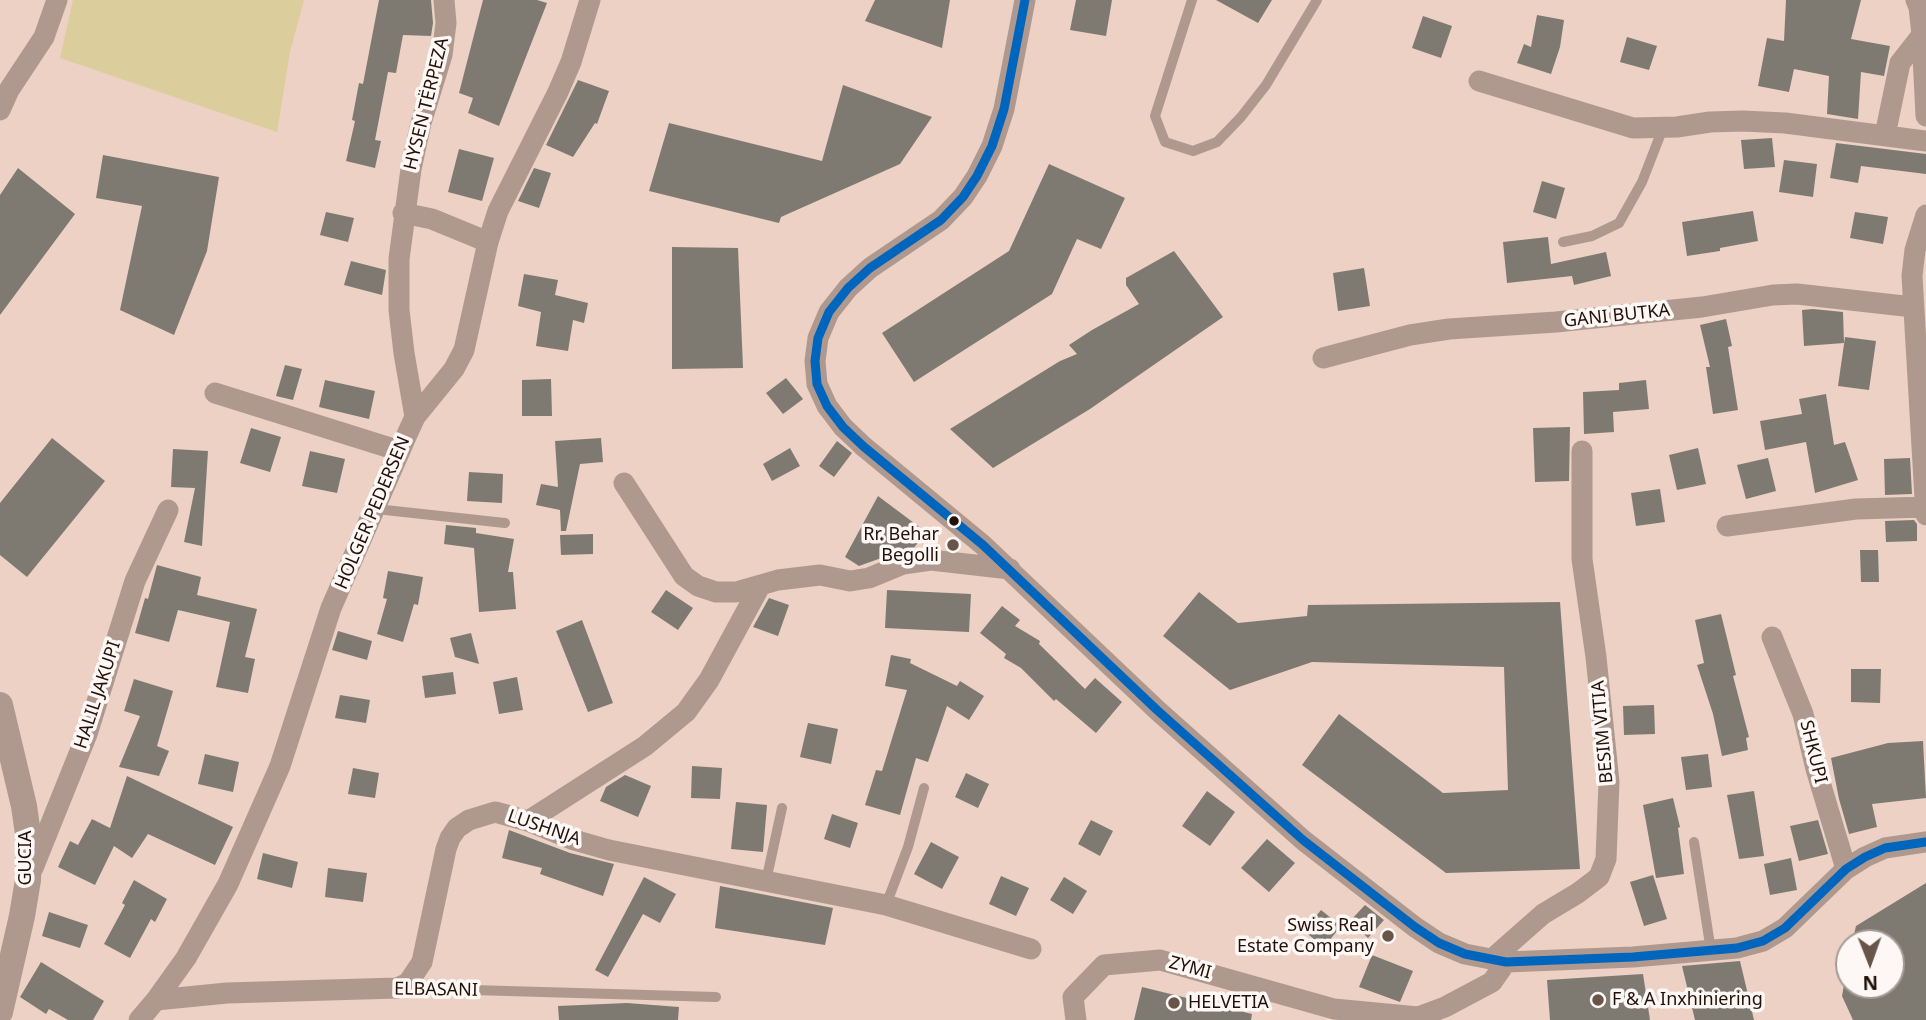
<!DOCTYPE html>
<meta charset="utf-8">
<style>
body{margin:0}
#map{position:relative;width:1926px;height:1020px;overflow:hidden;background:#ecd1c4;font-family:"Noto Sans",sans-serif}
canvas{display:block}
.north{position:absolute;left:1835px;top:929px;width:70px;height:70px;box-sizing:border-box;background:#fdf7f5;border:2px solid #a59b96;border-radius:50%;rotate:179deg;font-size:19px;font-weight:700;line-height:28px;text-align:center;color:#221108}
.north::after{content:'';display:block;margin:auto;width:24px;height:32px;background:#69544a;clip-path:polygon(50% 0,100% 100%,50% 72%,0 100%)}
</style>
<div id="map">
<canvas width="1926" height="1020"></canvas>
<div class="north">N</div>
</div>
<script>
const ctx = document.querySelector('canvas').getContext('2d');
ctx.lineJoin = 'round';
function fillPath(path, color) { ctx.fillStyle = color; ctx.fill(path, 'evenodd'); }
const poly = rows => new Path2D(rows.map(r => 'M' + r).join(''));
function stroke(path, color, width, dash) { ctx.strokeStyle = color; ctx.lineWidth = width; ctx.lineCap = dash ? 'butt' : 'round'; ctx.setLineDash(dash || []); ctx.stroke(path); }
function write(font, color, halo, rows, align = 'center') {
  ctx.font = font + ' "Noto Sans",sans-serif'; ctx.lineWidth = 7; ctx.setLineDash([]); ctx.textBaseline = 'middle'; ctx.strokeStyle = halo; ctx.fillStyle = color; for (const [text, x, y, turn = 0] of rows) {
    ctx.save(); ctx.translate(x, y); ctx.rotate((+turn || 0) * Math.PI / 180); ctx.textAlign = isNaN(turn) ? turn : align; if (halo) ctx.strokeText(text, 0, 0); ctx.fillText(text, 0, 0); ctx.restore();
  }
}
fillPath(poly([
 [73,0,304,0,290,52,277,132,60,58]
]), '#dbcd9c');
fillPath(poly([
 [379,0,431,0,433,23,431,36,403,35,396,73,388,72,375,140,381,141,375,168,346,161,355,121,352,120,359,83,363,84],
 [483,0,537,0,547,3,499,126,468,113,473,98,459,93],
 [875,0,950,0,942,48,865,21],
 [1076,0,1112,0,1106,36,1070,30],
 [1216,0,1272,0,1258,23],
 [1786,0,1861,0,1851,39,1890,46,1884,76,1861,72,1858,119,1827,114,1829,76,1794,69,1789,92,1758,86,1767,38,1784,41],
 [1537,15,1564,20,1560,47,1551,74,1517,63,1524,44,1531,47],
 [1423,16,1452,26,1441,58,1412,48],
 [1627,37,1657,46,1649,70,1620,62],
 [578,80,609,91,597,124,595,123,573,157,546,145],
 [843,85,932,117,900,164,781,217,779,223,649,191,669,123,822,161],
 [1772,138,1775,167,1744,169,1741,140],
 [1836,143,1926,154,1926,174,1861,166,1858,183,1830,178],
 [459,149,494,158,482,201,448,192],
 [103,155,219,177,207,251,174,335,120,310,142,206,96,198],
 [1784,160,1817,164,1813,197,1779,192],
 [1049,164,1125,198,1101,249,1077,239,1052,294,914,382,882,333,1009,251],
 [18,168,75,214,0,315,0,195],
 [534,168,551,173,539,208,518,201],
 [1542,181,1565,188,1556,219,1533,212],
 [1753,211,1758,241,1720,248,1720,251,1687,256,1682,222],
 [326,212,354,218,348,242,320,235],
 [1855,212,1888,217,1883,244,1850,238],
 [1548,237,1551,264,1606,252,1611,276,1574,285,1572,276,1507,283,1503,242],
 [672,247,738,248,743,368,672,369],
 [1174,251,1223,317,1090,409,993,468,950,429,1060,361,1077,354,1069,345,1092,330,1139,304,1126,285,1126,278],
 [351,261,386,270,382,295,344,285],
 [1364,268,1370,306,1338,311,1333,273],
 [524,274,558,280,555,295,588,303,584,323,573,320,568,351,536,346,541,312,518,306],
 [1813,309,1843,312,1844,343,1804,346,1802,310],
 [1726,319,1732,346,1728,347,1738,410,1713,414,1706,367,1710,367,1700,325],
 [1845,337,1876,341,1869,390,1838,386],
 [285,365,302,369,293,400,276,396],
 [786,378,803,399,783,414,766,393],
 [551,379,552,416,522,416,522,380],
 [325,380,375,391,369,419,319,407],
 [1646,380,1649,409,1613,412,1614,432,1584,434,1583,392,1619,390,1619,383],
 [1826,394,1834,445,1845,442,1858,480,1815,493,1806,442,1765,450,1760,421,1802,414,1799,399],
 [1570,427,1569,481,1535,482,1533,428],
 [251,428,281,437,270,472,240,463],
 [52,438,105,481,27,577,0,555,0,503],
 [601,438,603,462,580,464,566,531,561,531,560,510,536,505,541,484,558,487,555,441],
 [837,441,852,453,834,477,819,466],
 [790,448,800,466,772,481,763,464],
 [1698,448,1706,484,1677,490,1669,455],
 [173,449,208,451,202,546,184,542,195,488,171,487],
 [310,451,345,459,337,493,302,486],
 [1768,458,1776,491,1746,499,1737,465],
 [1910,458,1912,494,1885,495,1884,459],
 [469,472,503,474,502,503,467,501],
 [1660,489,1665,522,1636,526,1631,493],
 [878,496,926,532,913,549,898,552,859,566,845,557],
 [1914,520,1917,524,1917,541,1886,542,1885,521],
 [446,525,476,528,476,533,514,539,508,572,513,572,516,609,479,612,474,548,444,544],
 [593,534,593,554,561,555,560,535],
 [1860,550,1878,550,1879,582,1861,582],
 [157,565,201,577,197,595,257,609,245,657,255,659,248,693,216,687,230,622,178,610,169,642,135,633,145,598,148,599],
 [388,571,423,577,418,605,414,604,403,642,377,634,387,599,383,598],
 [666,590,693,608,678,630,651,612],
 [887,590,971,594,969,632,885,628],
 [1199,592,1238,623,1307,616,1308,605,1560,602,1580,869,1446,873,1302,765,1339,714,1443,793,1508,790,1504,667,1312,662,1230,690,1163,636],
 [769,598,789,605,778,636,753,627],
 [1002,606,1020,620,1015,626,1040,641,1039,644,1085,689,1095,678,1122,702,1096,733,1056,699,1054,701,1021,668,1004,658,1006,654,980,633],
 [1721,614,1736,675,1733,676,1749,737,1746,738,1748,750,1722,756,1713,714,1697,665,1704,663,1695,620],
 [582,620,613,703,588,712,556,631],
 [338,631,372,641,367,660,332,650],
 [471,633,479,664,455,657,450,638],
 [891,655,911,659,910,663,957,686,960,681,984,696,969,720,947,706,928,762,916,758,900,815,865,805,876,770,882,771,907,690,885,686],
 [1851,669,1881,669,1880,703,1851,702],
 [453,672,456,694,425,698,422,676],
 [517,677,523,710,499,714,493,682],
 [134,679,173,691,157,746,169,751,159,776,119,767,140,716,124,711],
 [340,695,370,700,366,723,335,718],
 [1654,705,1655,734,1624,735,1623,706],
 [808,723,838,729,831,764,800,757],
 [1923,741,1926,798,1872,804,1877,827,1849,834,1839,799,1831,758,1888,743],
 [205,754,239,762,233,792,198,784],
 [1708,754,1712,787,1686,790,1681,757],
 [692,766,722,768,720,799,691,798],
 [353,768,379,773,375,798,348,794],
 [966,773,989,784,978,808,955,797],
 [625,775,651,786,638,817,600,801,606,787],
 [127,776,233,827,215,865,148,834,132,858,114,846,95,885,58,867,70,841,78,845,92,819,110,828],
 [1207,791,1235,812,1210,846,1182,826],
 [1754,791,1764,856,1739,859,1727,795],
 [1673,798,1680,827,1678,828,1684,874,1656,878,1643,805],
 [736,802,767,805,763,852,731,849],
 [832,814,858,823,850,848,824,839],
 [1091,820,1113,831,1100,856,1078,844],
 [1818,820,1828,854,1799,861,1790,826],
 [509,830,570,853,614,864,603,896,540,874,542,868,502,858],
 [1267,839,1295,863,1269,892,1241,868],
 [931,842,959,857,942,889,914,874],
 [263,853,298,862,292,888,257,879],
 [1791,858,1797,890,1770,895,1764,864],
 [328,868,367,873,363,902,325,897],
 [1653,875,1667,919,1644,926,1630,882],
 [1001,876,1029,888,1016,916,989,904],
 [644,877,676,894,660,923,643,914,608,977,595,970],
 [1064,877,1087,891,1073,914,1050,900],
 [134,880,167,899,155,922,151,919,130,958,104,944,125,905,122,903],
 [1926,883,1926,1020,1853,1020,1842,996,1844,985,1891,985,1891,943,1852,943,1856,926],
 [720,886,833,908,825,945,715,928],
 [1365,905,1384,920,1368,938,1350,921],
 [1321,910,1341,926,1324,947,1304,931],
 [49,912,88,925,80,948,42,936],
 [1372,955,1413,971,1400,1002,1359,987],
 [1740,961,1754,1020,1695,1020,1682,966],
 [41,962,104,1001,93,1020,68,1020,49,1009,46,1014,20,997],
 [1643,974,1650,1020,1550,1020,1547,980],
 [1142,987,1252,1014,1251,1020,1134,1020],
 [627,1003,679,1007,678,1020,559,1020,558,1006]
]), '#7f7a71');
stroke(poly([
 [1192,0,1155,116,1165,142,1193,151,1217,142,1241,117,1266,85,1317,0],
 [1563,242,1592,236,1619,223,1642,182,1663,128],
 [376,509,505,523],
 [1694,842,1711,951],
 [766,881,782,808],
 [886,905,908,847,924,788],
 [403,988,716,997]
]), '#af998e', 10);
stroke(poly([
 [1025,0,1004,109,992,146,977,176,963,197,941,220,870,268,848,288,829,312,818,338,815,361,817,384,827,406,843,427,863,446,983,545,1157,710,1303,840,1415,927,1439,943,1465,954,1506,962,1633,957,1737,948,1763,941,1785,928,1846,869,1865,857,1885,848,1926,842],
 [1916,0,1919,7,1922,35,1926,116],
 [1479,81,1633,128,1677,127,1710,122,1743,121,1785,123,1926,141],
 [0,110,9,90,44,37,57,0],
 [1885,135,1900,63,1922,35],
 [403,213,432,219,488,242],
 [1926,215,1915,250,1912,276,1926,515],
 [1323,358,1410,335,1449,329,1556,322,1702,307,1773,295,1797,294,1913,307],
 [215,393,400,451],
 [415,417,404,353,399,310,399,259,411,169,421,123,442,55,446,23,444,0],
 [624,483,684,576,698,586,716,592,736,592,778,580,820,575,850,581,869,578,903,564,931,560,1010,569],
 [1727,526,1856,509,1926,507],
 [1772,637,1803,714,1816,769,1846,869],
 [528,821,645,746,686,712,709,680,760,586],
 [33,868,87,734,135,581,168,510],
 [1492,959,1543,914,1578,893,1599,877,1606,859,1609,782,1596,657,1582,559,1582,451],
 [156,1000,227,993,397,988,408,983,422,962,446,849,450,838,457,828,469,820,495,812,528,821,574,840,609,850,886,905,1031,949],
 [139,1020,156,1000,186,958,228,884,280,766,331,608,409,430,415,417,454,369,464,350,488,242,498,211,558,92,571,62,590,0],
 [1076,1020,1073,997,1104,965,1160,960,1334,1009,1418,1017,1445,1007,1492,982,1506,962]
]), '#af998e', 21);
stroke(poly([
 [0,705,24,806,29,841,28,880,22,916,0,1012]
]), '#af998e', 26);
stroke(poly([
 [1025,0,1004,109,992,146,977,176,963,197,941,220,870,268,848,288,829,312,818,338,815,361,817,384,827,406,843,427,863,446,983,545,1157,710,1303,840,1415,927,1439,943,1465,954,1506,962,1633,957,1737,948,1763,941,1785,928,1846,869,1865,857,1885,848,1926,842]
]), '#0065bd', 9);
for (const [x, y, r, color] of [
 [954,521,6,"#221108"],
 [953,545,7,"#69544a"],
 [1388,936,7,"#69544a"],
 [1598,1000,7,"#69544a"],
 [1174,1003,7,"#69544a"]
]) { const dot = new Path2D(); dot.arc(x, y, r, 0, 2 * Math.PI); ctx.fillStyle = color; ctx.fill(dot); stroke(dot, '#fdf7f5', 2.5); }
write('18px', '#221108', '#fdf7f5', [
 ["HYSEN TËRPEZA",427,104,-76],
 ["GANI BUTKA",1617,316,-6],
 ["HOLGER PEDERSEN",373,513,-67],
 ["HALIL JAKUPI",98,695,-72],
 ["BESIM VITIA",1603,732,-95],
 ["SHKUPI",1813,752,76],
 ["LUSHNJA",544,828,19],
 ["GUCIA",26,858,-90],
 ["ZYMI",1190,968,15],
 ["ELBASANI",436,990,1]
]);
write('18px', '#221108', '#fdf7f5', [
 ["Rr. Behar",939,535],
 ["Begolli",939,556],
 ["Swiss Real",1374,926],
 ["Estate Company",1374,947],
 ["F & A Inxhiniering",1612,1000,"left"],
 ["HELVETIA",1188,1003,"left"]
], 'right');
</script>
